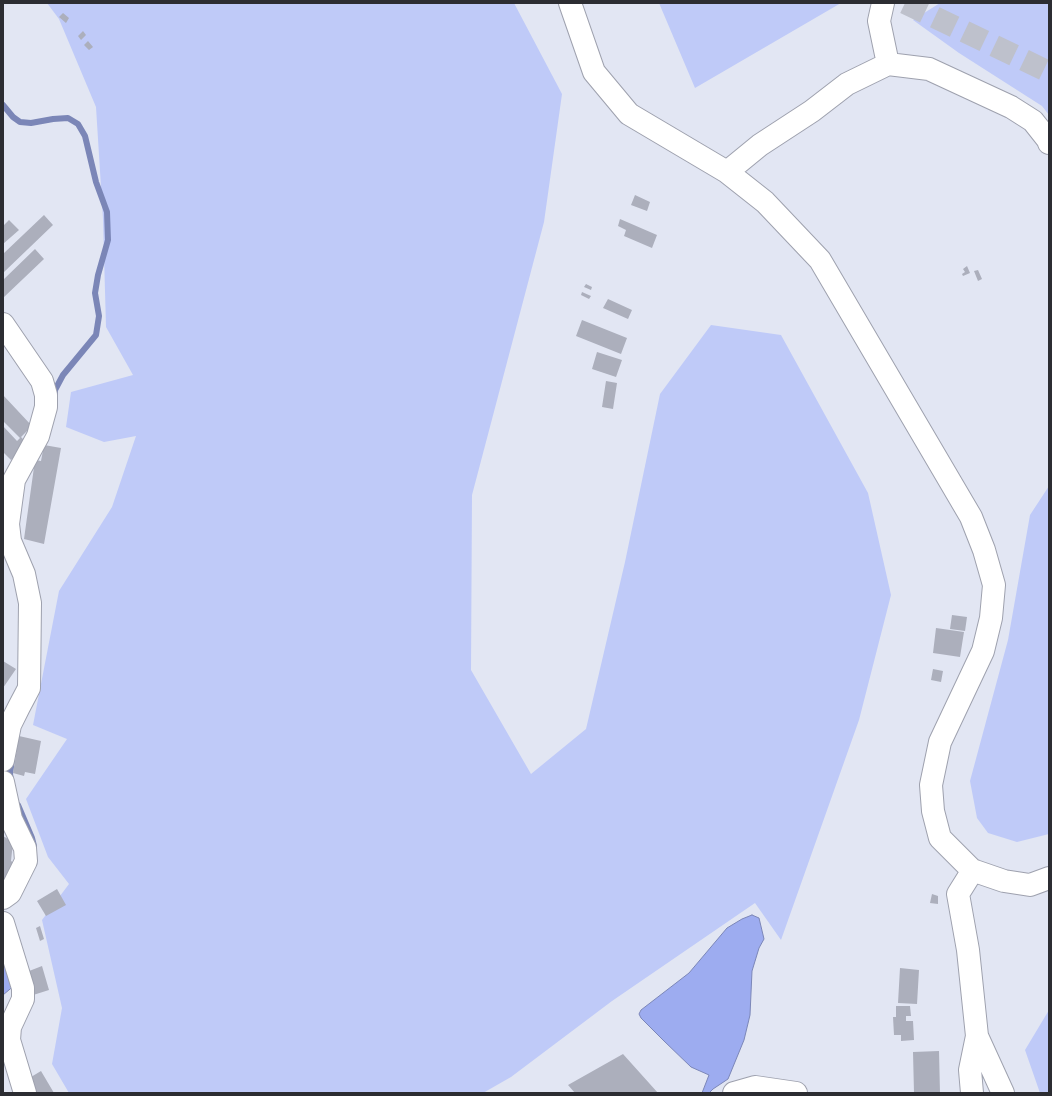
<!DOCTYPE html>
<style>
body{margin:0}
#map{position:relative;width:1052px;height:1096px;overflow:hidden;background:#e2e6f3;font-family:"Work Sans",sans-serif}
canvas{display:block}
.frame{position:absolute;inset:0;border:4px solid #2c2d32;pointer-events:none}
</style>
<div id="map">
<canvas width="1052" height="1096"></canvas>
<div class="frame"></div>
</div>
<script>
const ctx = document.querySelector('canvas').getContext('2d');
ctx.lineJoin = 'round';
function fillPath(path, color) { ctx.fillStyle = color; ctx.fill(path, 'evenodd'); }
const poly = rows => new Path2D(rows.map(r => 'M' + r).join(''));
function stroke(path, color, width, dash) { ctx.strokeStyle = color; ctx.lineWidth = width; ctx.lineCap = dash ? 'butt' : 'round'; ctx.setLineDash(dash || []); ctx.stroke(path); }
fillPath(poly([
 [47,3,514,3,562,94,544,222,472,495,471,670,531,774,586,729,625,562,660,394,711,325,781,335,868,493,891,595,859,720,781,940,755,903,612,1001,511,1077,483,1093,69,1093,52,1064,62,1008,42,920,69,884,48,857,26,799,67,739,33,725,59,591,112,507,136,436,104,442,66,427,71,392,133,375,106,327,103,219,96,107,59,19],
 [659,3,841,3,695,88],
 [940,3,1049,3,1049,115,1042,106,959,53,913,20],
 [1049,486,1049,834,1017,842,988,833,977,818,970,781,1008,640,1030,515],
 [1049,1010,1049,1093,1040,1093,1025,1050]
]), '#bfcaf8');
const water = poly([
 [752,915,759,918,764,939,759,948,752,971,750,1015,744,1040,728,1079,713,1089,709,1093,702,1093,709,1075,691,1067,664,1041,641,1018,639,1014,641,1010,689,973,727,928,742,919,752,915],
 [3,943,16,984,3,995,3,943]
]);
fillPath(water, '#9dacf0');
stroke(water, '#7b86b7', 1);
stroke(poly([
 [3,105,13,117,20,122,31,123,53,119,68,118,78,124,85,136,96,182,107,212,108,240,98,275,95,293,99,316,96,335,63,375,55,390,55,395],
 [11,780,10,774,12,760],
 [18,805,32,838,34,846]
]), '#7b86b7', 6);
fillPath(poly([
 [63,13,69,18,66,23,59,17],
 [83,31,86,35,81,40,78,36],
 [88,41,93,47,89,50,84,45],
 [635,195,650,202,647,211,631,205],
 [44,215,53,225,3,273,3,254],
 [620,219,657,235,652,248,624,236,626,230,618,226],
 [9,220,19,230,3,244,3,226],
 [35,249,44,259,3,298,3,280],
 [967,266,970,273,963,276,962,274,965,272,963,269],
 [978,270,982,279,978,281,974,271],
 [586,284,592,287,591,290,584,287],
 [582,292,591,296,589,299,581,295],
 [608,299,632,310,628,319,603,308],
 [582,320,627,338,621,354,576,336],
 [597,352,622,360,616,377,592,369],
 [606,381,617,383,613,409,602,407],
 [3,395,32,426,21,437,28,444,11,460,3,452,3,426,17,441,20,438,3,421],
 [44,445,61,448,44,544,24,539,35,460,41,461],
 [952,615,967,617,965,631,950,629],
 [936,628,964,632,960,657,933,653],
 [3,661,16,669,3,688],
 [933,669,943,671,941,682,931,680],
 [19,736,41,741,35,774,25,772,24,776,13,773],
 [3,836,13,842,11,861,17,865,3,886],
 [57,889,66,905,46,916,37,901],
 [932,894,938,896,938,904,930,903],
 [40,926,44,939,40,941,36,928],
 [42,966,49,990,30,996,24,973],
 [900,968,919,970,917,1004,898,1003],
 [896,1006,910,1006,911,1016,906,1016,906,1021,913,1021,914,1040,901,1041,901,1035,894,1035,893,1017,896,1017],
 [939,1051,940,1093,914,1093,913,1052],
 [623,1054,658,1093,575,1093,568,1085],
 [41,1071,54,1093,34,1093,26,1080]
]), '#acafbc');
stroke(poly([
 [905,3,1049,72]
]), '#bec1cc', 22, [22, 11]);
const minor = poly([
 [570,3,594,72,629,114,727,172,765,202,820,260,971,517,984,550,994,585,991,618,983,651,940,742,931,785,933,811,940,838,972,870,1004,881,1030,885,1049,878],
 [883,3,879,21,888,64],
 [727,172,760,145,812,111,847,84,888,64,929,69,1011,107,1033,121,1048,140,1049,143],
 [3,324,42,381,46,395,46,407,38,436,14,480,8,524,10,541,24,574,30,603,29,688,19,707,10,725,3,760],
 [3,782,11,819,25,848,26,861,10,893,3,898],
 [973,870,958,894,968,950,977,1036,1003,1093],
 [3,923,23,988,23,999,10,1027,9,1040,25,1093],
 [734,1093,755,1087,796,1093],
 [972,1093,970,1070,977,1036]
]);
stroke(minor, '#9ea1ae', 24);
stroke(minor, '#fff', 22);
</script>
